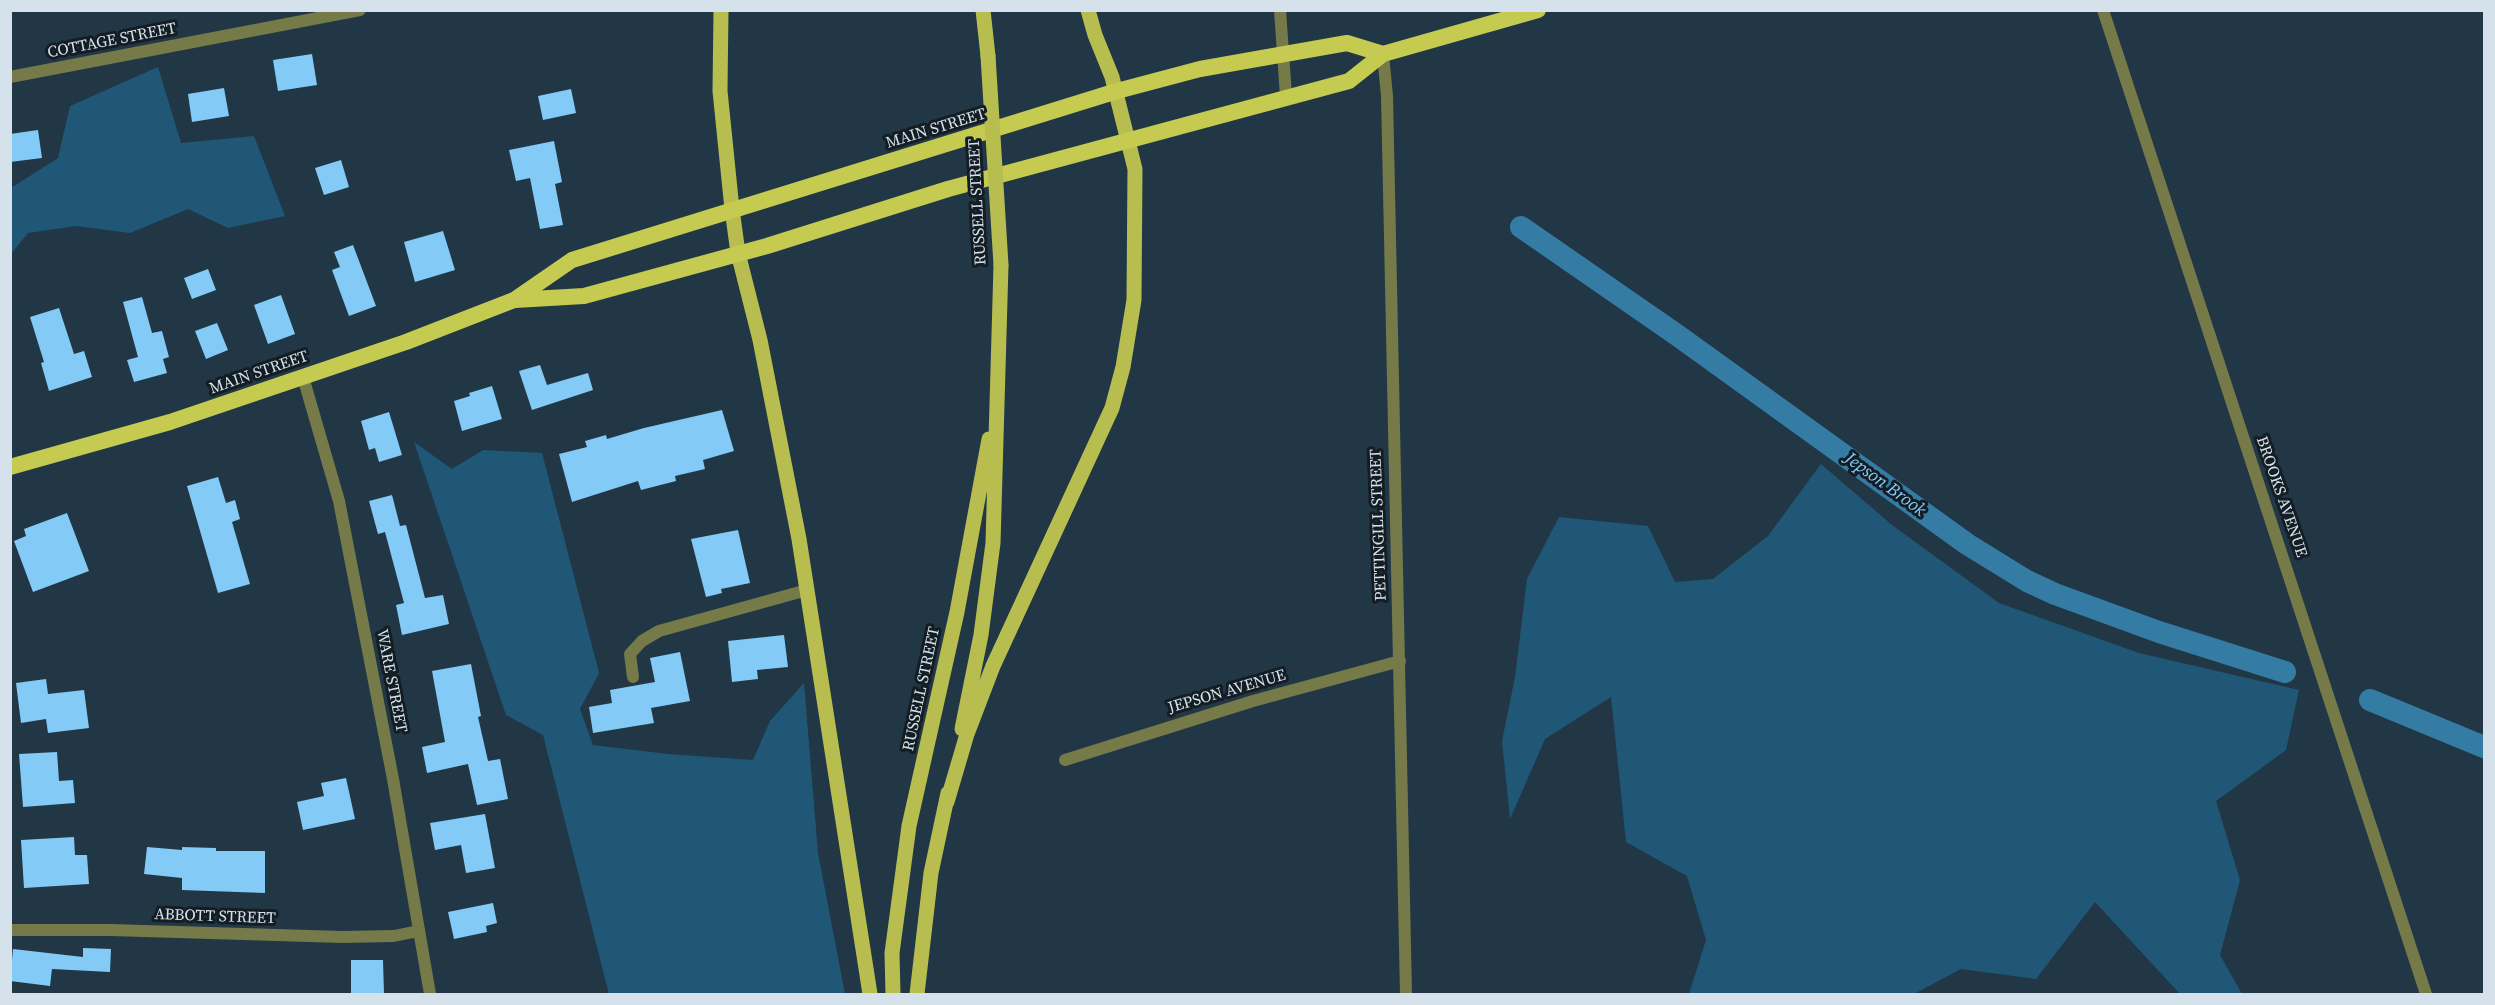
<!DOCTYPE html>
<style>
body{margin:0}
#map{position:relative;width:2495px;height:1005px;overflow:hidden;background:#213745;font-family:"Source Serif 4",serif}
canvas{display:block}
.frame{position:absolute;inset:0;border:12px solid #d5e2eb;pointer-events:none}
</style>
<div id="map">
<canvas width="2495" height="1005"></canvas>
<div class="frame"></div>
</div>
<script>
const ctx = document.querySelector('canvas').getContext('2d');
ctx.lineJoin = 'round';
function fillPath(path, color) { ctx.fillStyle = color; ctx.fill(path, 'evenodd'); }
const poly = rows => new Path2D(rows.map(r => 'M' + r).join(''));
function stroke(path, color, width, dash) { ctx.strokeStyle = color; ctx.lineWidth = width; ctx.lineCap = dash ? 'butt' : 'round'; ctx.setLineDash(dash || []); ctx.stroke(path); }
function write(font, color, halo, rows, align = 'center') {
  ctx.font = font + ' "Source Serif 4",serif'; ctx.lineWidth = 6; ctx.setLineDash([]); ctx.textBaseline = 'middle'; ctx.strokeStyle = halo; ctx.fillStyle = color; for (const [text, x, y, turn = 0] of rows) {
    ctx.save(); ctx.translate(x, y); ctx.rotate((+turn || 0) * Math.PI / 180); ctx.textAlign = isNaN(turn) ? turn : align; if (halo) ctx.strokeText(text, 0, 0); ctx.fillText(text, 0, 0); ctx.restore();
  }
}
fillPath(poly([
 [158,67,181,143,254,136,285,216,228,228,188,209,130,233,76,226,28,233,11,254,11,188,58,158,70,106],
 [414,442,452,469,483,450,542,453,599,673,580,709,593,745,668,754,753,760,770,721,804,683,818,853,845,994,609,994,543,735,506,715],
 [1821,464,1892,525,1999,603,2139,653,2299,690,2286,750,2216,801,2240,880,2220,955,2242,994,2180,994,2095,902,2036,979,1961,969,1914,994,1689,994,1706,940,1687,876,1626,842,1611,697,1545,739,1510,819,1502,741,1515,677,1527,579,1559,517,1648,526,1675,582,1713,579,1768,536]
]), '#205776');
stroke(poly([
 [1521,227,1677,335,1967,544,2027,581,2055,594,2159,632,2285,672],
 [2370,700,2484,747]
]), '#357ca5', 22);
fillPath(poly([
 [312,54,317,85,278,91,273,60],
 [224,88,229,116,192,122,188,94],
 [571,89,576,113,543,120,538,96],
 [38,130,42,158,10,162,10,134],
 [554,141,562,182,555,184,563,225,540,229,530,178,516,181,509,150],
 [341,160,349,187,324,195,315,168],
 [443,231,455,270,415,282,404,242],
 [353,245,376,306,349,316,332,270,340,267,334,252],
 [208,269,216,290,192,299,184,278],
 [281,295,295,334,268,344,254,305],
 [142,297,152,333,162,331,169,357,163,359,167,373,134,382,127,360,138,357,123,302],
 [59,308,74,354,84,351,92,377,49,391,41,363,44,362,30,317],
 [217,323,228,350,206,359,195,331],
 [540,365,547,385,588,373,593,390,532,410,519,371],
 [492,386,502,419,462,431,454,401,470,396,469,393],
 [722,410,734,451,703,460,705,469,675,476,676,481,641,490,638,481,572,502,559,454,587,447,585,441,606,435,607,439,644,428],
 [389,412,402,455,379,462,375,448,369,450,361,421],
 [218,477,226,503,235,500,240,519,232,522,250,584,218,593,187,486],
 [392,495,400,526,406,525,425,598,443,595,449,624,402,635,396,605,404,603,385,532,378,534,369,501],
 [67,513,89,571,33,592,14,541,26,536,24,529],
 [738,530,750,583,721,589,722,593,706,597,691,539],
 [784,635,788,667,757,670,758,679,732,682,728,641],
 [680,652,690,701,651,708,654,723,593,733,589,707,612,703,610,690,655,682,650,658],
 [471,664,481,716,478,717,488,761,500,759,508,799,477,805,468,764,427,773,422,747,445,742,432,671],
 [46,679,48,694,84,690,89,728,48,733,46,719,21,723,16,683],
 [57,752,59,781,73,780,75,803,23,807,19,754],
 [346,778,355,819,303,830,297,802,324,796,321,783],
 [485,814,495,868,466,873,461,845,435,850,430,823],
 [74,837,75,855,87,855,89,884,24,888,21,840],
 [147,847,182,850,182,847,216,848,216,851,265,851,265,893,182,890,182,878,144,874],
 [493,903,497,923,486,926,487,932,454,939,448,912],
 [83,948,111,949,110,972,52,969,50,986,10,981,13,949,83,957],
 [351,960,383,960,384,994,351,994]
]), '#83caf7');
stroke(poly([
 [633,677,630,654,642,641,659,631,807,590]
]), '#767948', 12);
stroke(poly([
 [1280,10,1286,96],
 [2103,10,2426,994],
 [1383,54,1387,96,1406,994],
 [10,77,360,10],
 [303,377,339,501,393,779,430,994],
 [1065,760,1253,701,1400,661],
 [10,930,111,930,342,937,394,936,418,931]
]), '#767948', 12);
stroke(poly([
 [721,10,720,91,732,209,738,253,760,340,799,539,870,994],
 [983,10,988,56],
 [962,729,981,635,993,543,1001,265],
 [947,802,967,734,993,666,1112,408,1123,367,1134,300,1135,169,1112,77,1095,35,1088,10],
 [893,994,892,953,909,826,957,612,989,439],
 [917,994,931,873,948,793]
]), '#b8bd50', 15);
stroke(poly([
 [515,300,584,296,767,246,948,189,1349,81,1383,54,1538,10],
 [10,467,170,422,406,342,514,300,572,260,1117,91,1200,69,1347,43,1383,54]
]), '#c5ca50', 16);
stroke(poly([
 [988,56,1001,265]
]), '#b8bd50', 15);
write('16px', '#d5e2eb', '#131d23', [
 ["COTTAGE STREET",112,41,-11],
 ["MAIN STREET",936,129,-17],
 ["RUSSELL STREET",978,202,-93],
 ["MAIN STREET",259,373,-19],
 ["BROOKS AVENUE",2281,497,71],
 ["PETTINGILL STREET",1379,525,-92],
 ["WARE STREET",391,681,79],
 ["RUSSELL STREET",922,689,-78],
 ["JEPSON AVENUE",1227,692,-16],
 ["ABBOTT STREET",215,917,2]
]);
write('italic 18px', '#84cffe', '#131d23', [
 ["Jepson Brook",1885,485,36]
]);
</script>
